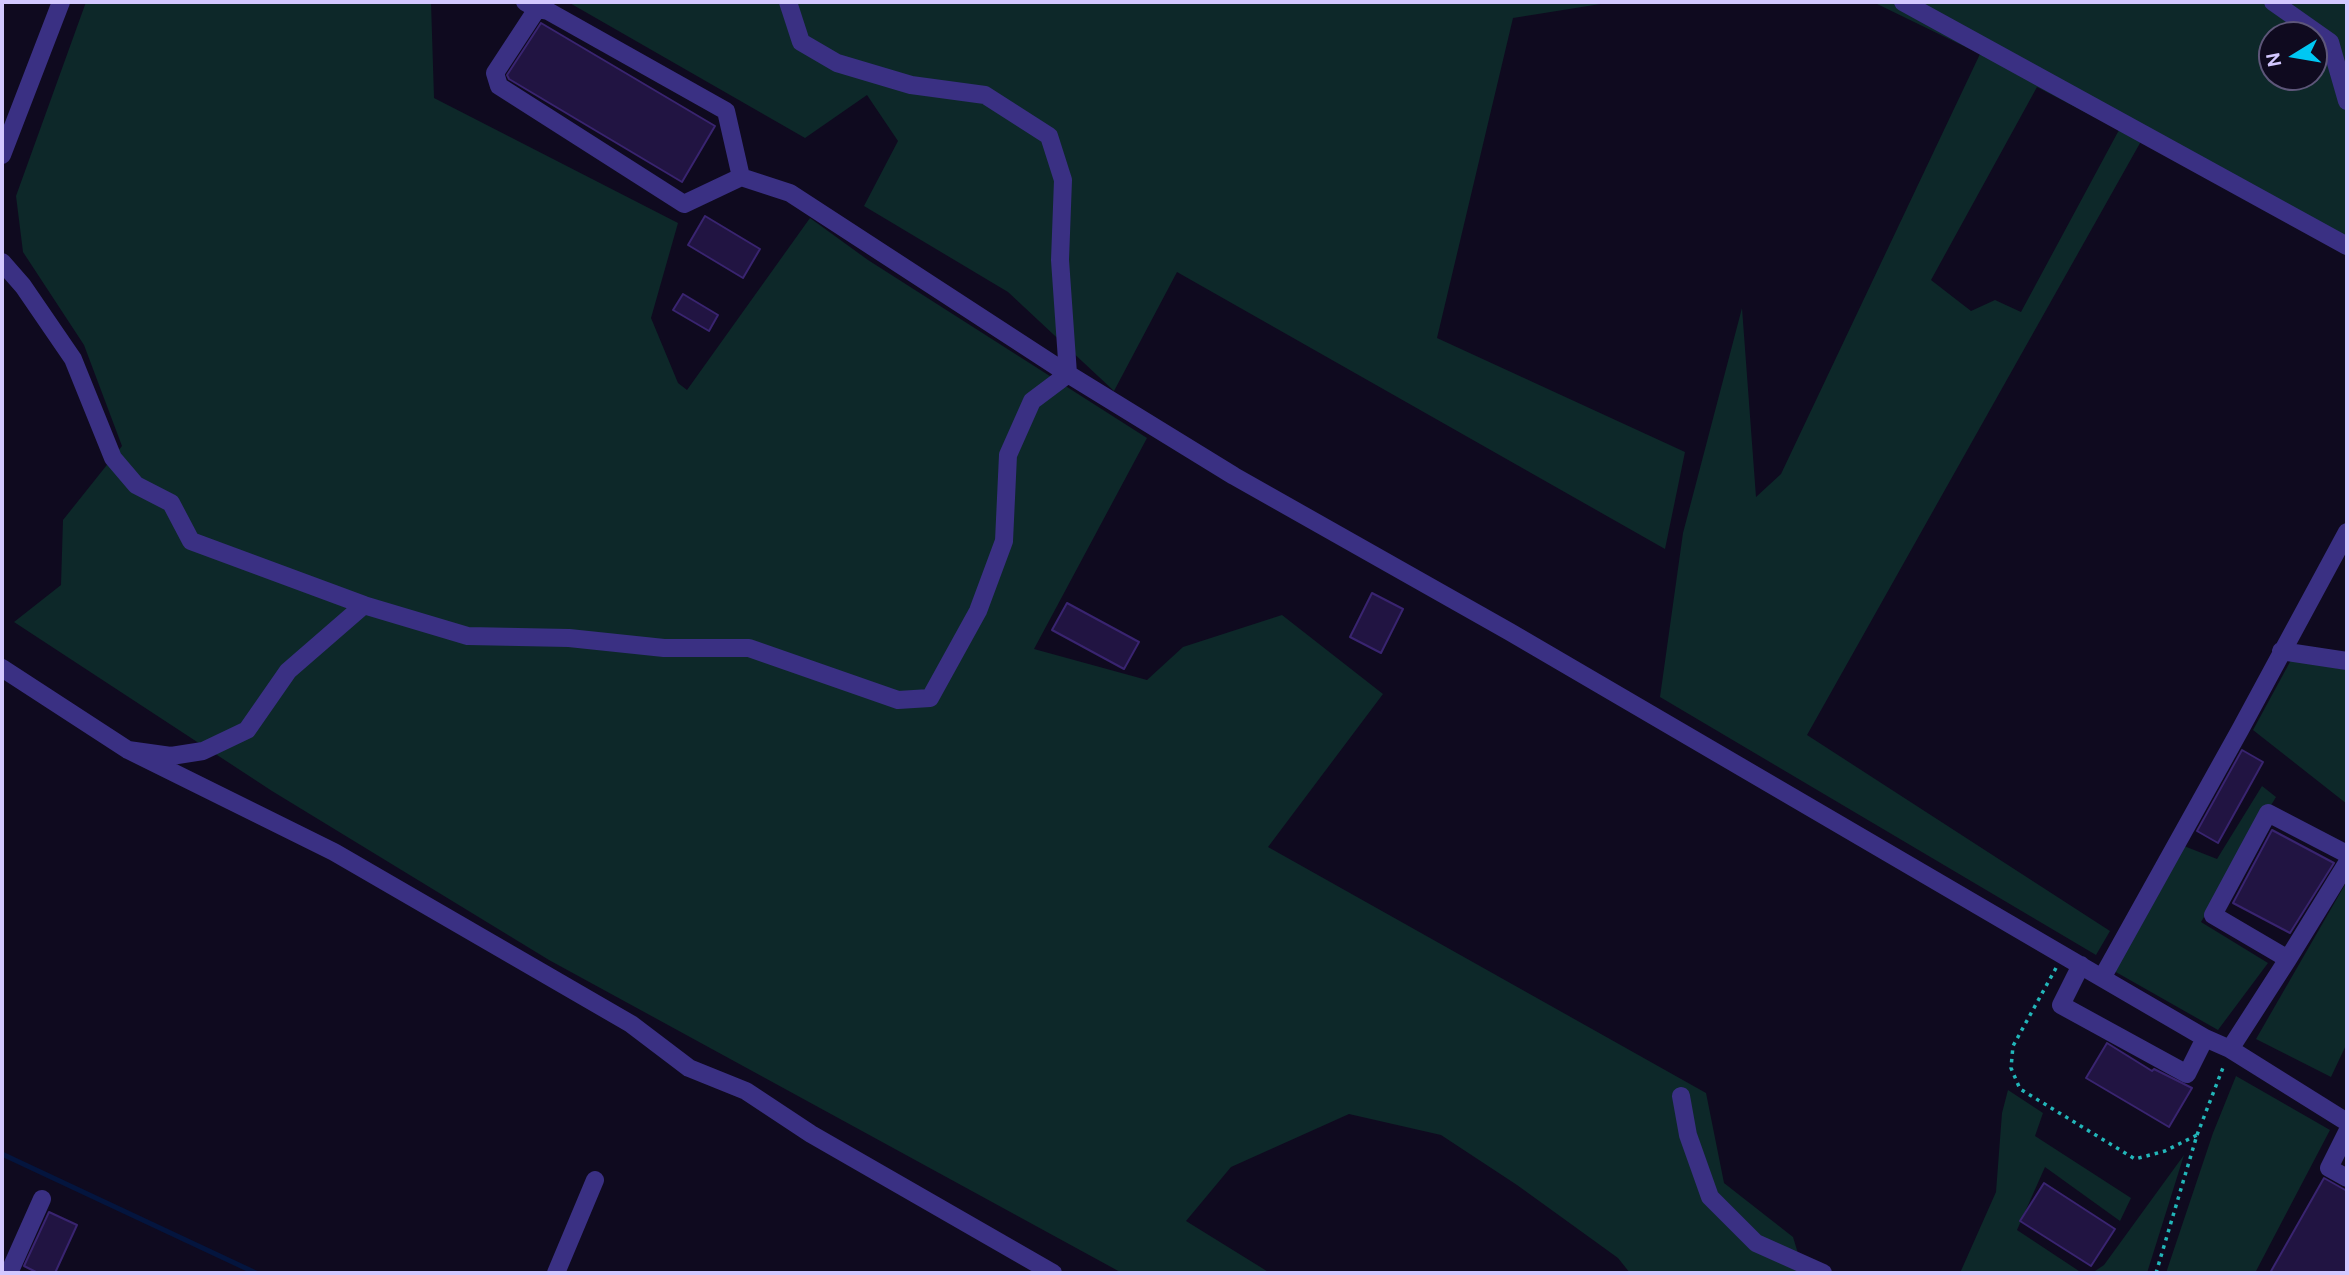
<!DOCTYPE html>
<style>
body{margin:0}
#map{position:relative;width:2349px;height:1275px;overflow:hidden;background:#0f0a1f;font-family:"DM Sans",sans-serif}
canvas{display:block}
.frame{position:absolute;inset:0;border:4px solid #d3c8ff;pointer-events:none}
.north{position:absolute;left:2258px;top:21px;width:70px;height:70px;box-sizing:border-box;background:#0f0a1f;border:2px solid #5d5679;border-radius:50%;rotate:259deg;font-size:19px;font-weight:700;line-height:28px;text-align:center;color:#d3c8ff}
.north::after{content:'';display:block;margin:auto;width:24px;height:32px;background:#00c7f3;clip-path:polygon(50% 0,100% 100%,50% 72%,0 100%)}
</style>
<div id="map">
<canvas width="2349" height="1275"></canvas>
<div class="frame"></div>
<div class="north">N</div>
</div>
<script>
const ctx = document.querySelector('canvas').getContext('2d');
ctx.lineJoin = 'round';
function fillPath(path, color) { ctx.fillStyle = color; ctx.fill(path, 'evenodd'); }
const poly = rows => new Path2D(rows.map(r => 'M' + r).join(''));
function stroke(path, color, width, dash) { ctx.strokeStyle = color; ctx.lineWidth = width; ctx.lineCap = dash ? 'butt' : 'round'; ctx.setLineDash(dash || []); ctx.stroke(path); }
fillPath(poly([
 [86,2,431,2,434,98,678,223,651,318,678,383,687,390,810,218,868,260,1147,438,1034,649,1147,680,1183,647,1282,615,1383,694,1268,847,1706,1093,1724,1183,1793,1237,1804,1273,1630,1273,1618,1258,1517,1185,1441,1135,1349,1114,1231,1167,1186,1221,1270,1273,1122,1273,549,960,272,791,14,622,61,585,63,520,122,446,84,345,23,252,16,196],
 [568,2,1613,2,1513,18,1437,338,1685,452,1665,549,1177,272,1114,391,1008,292,864,206,898,141,867,95,805,138],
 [1873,2,2347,2,2347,256,2144,136,1807,735,2110,931,2096,955,1660,697,1683,533,1742,308,1756,497,1781,474,1980,54],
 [2272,35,2314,35,2314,77,2272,77],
 [2037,87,2119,130,2021,312,1995,300,1971,311,1931,280],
 [2291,660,2347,670,2347,804,2253,730],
 [2262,786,2276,797,2201,922,2268,963,2218,1030,2114,971,2184,846,2217,859],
 [2347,881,2347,1043,2331,1077,2256,1039],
 [2236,1076,2330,1130,2255,1273,2166,1273,2213,1133],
 [2008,1090,2043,1113,2035,1136,2131,1198,2120,1221,2045,1167,2017,1230,2082,1273,1960,1273,1996,1192,2002,1113],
 [2184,1155,2147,1273,2092,1273,2104,1265]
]), '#0d2829');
stroke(poly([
 [2,1154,256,1273]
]), '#04153e', 5);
const building = poly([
 [541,23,715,126,682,182,509,79,507,75,541,23],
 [705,216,760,249,743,278,688,245,705,216],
 [683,294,718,315,709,331,673,310,683,294],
 [1372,593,1403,609,1381,653,1350,637,1372,593],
 [1067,603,1139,642,1124,669,1052,630,1067,603],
 [2242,750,2263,762,2218,843,2197,831,2242,750],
 [2272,830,2334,863,2290,933,2233,903,2272,830],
 [2107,1043,2152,1071,2154,1069,2192,1088,2169,1127,2086,1078,2107,1043],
 [2324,1178,2347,1191,2347,1273,2270,1273,2324,1178],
 [2044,1183,2115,1229,2091,1266,2020,1221,2044,1183],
 [49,1212,77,1225,55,1273,38,1273,24,1266,49,1212]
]);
fillPath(building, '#211442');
stroke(building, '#392470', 2);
stroke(poly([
 [2056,968,2013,1046,2011,1068,2020,1089,2135,1159,2165,1151,2197,1135,2156,1273],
 [2197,1135,2224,1065]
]), '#22b6b9', 3.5, [3.5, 5]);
stroke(poly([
 [525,2,537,9,548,11,726,111,741,177,684,204,499,86,495,73,537,9],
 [788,2,801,42,837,63,911,85,985,95,1049,136,1063,180,1060,260,1068,374],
 [1903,2,2347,246],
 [2273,2,2330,42,2347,101],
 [2,155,61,2],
 [741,177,790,193,1068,374,1234,476,1510,632,2102,978],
 [2,262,23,286,73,359,113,458,136,485,171,503,191,541,364,605],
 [2347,532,2240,730,2102,978,2205,1038,2230,1049,2347,1122],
 [2281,651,2347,661],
 [2,668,128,750,334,852,631,1024,689,1068,746,1091,811,1134,1053,1273],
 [128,750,171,756,203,751,247,730,288,671,364,605,468,636,569,638,664,648,749,648,898,700,930,698,978,611,1004,541,1008,455,1032,401,1068,374],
 [2288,959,2213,915,2268,813,2347,854],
 [2081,965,2061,1005,2187,1074,2205,1038],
 [2230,1049,2288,959,2347,863],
 [1681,1096,1688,1135,1710,1197,1756,1243,1823,1273],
 [2347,1132,2329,1168,2347,1178],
 [9,1273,42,1199],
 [556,1273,595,1180]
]), '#3a3083', 18);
</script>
